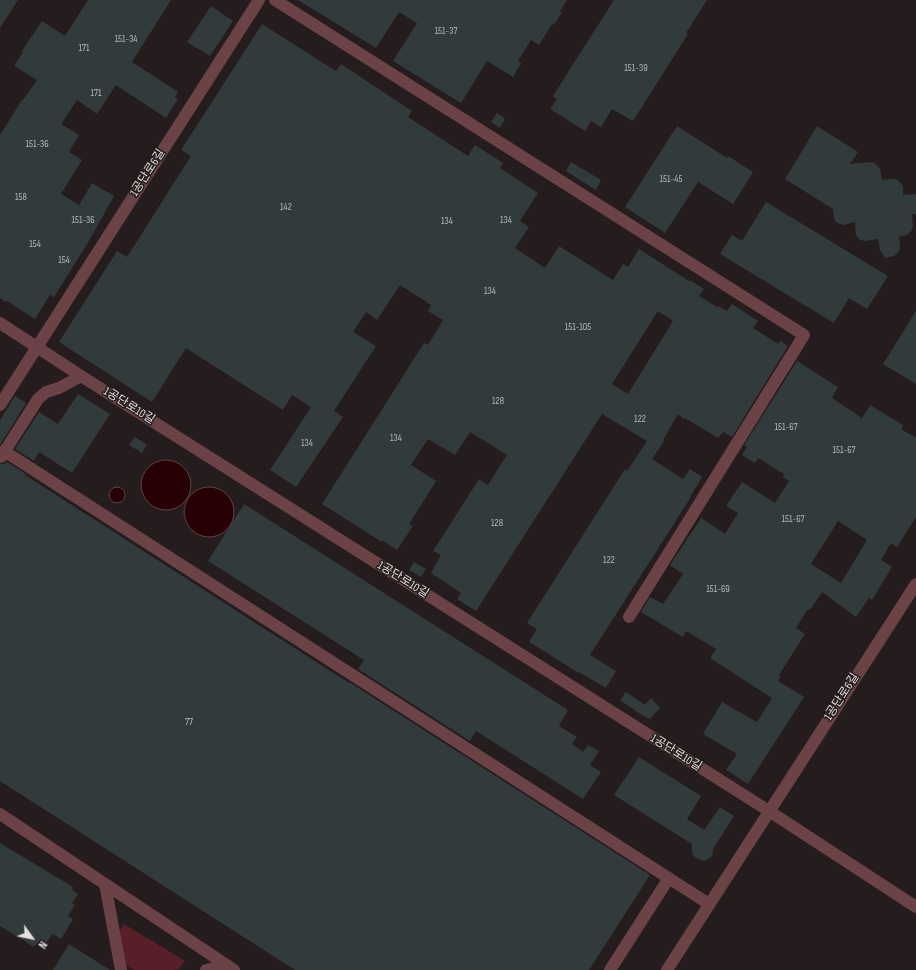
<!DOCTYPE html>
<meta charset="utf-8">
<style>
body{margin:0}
#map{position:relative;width:916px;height:970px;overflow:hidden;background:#241c1d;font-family:"Sofia Sans Condensed",sans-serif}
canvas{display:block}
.north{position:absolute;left:12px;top:918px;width:40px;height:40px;-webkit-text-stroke:3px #241c1d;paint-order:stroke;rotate:123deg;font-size:11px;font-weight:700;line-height:16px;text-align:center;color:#e5e0e0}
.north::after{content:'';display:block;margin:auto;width:14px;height:18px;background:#e5e0e0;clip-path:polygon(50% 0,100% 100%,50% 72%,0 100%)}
</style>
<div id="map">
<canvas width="916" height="970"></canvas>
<div class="north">N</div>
</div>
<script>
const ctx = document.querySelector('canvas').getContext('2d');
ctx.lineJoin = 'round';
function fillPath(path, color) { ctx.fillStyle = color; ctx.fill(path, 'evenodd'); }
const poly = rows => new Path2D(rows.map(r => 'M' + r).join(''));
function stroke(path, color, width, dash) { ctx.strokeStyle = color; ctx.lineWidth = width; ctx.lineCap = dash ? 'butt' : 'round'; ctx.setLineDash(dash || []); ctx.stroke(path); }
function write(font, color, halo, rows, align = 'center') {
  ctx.font = font + ' "Sofia Sans Condensed","Noto Sans KR",sans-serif'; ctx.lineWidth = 3; ctx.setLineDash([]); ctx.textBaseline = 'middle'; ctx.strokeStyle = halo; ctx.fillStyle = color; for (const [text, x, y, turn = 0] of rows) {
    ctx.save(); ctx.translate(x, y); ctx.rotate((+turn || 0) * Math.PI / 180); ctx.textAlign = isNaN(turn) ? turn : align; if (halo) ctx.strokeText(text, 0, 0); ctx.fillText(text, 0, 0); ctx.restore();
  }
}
fillPath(poly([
 [124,924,185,961,179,969,174,970,134,970,126,965,118,933]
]), '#591f28');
const water = poly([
 '141 485a25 25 0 1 1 50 0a25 25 0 1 1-50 0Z',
 '109 495a8 8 0 1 1 16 0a8 8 0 1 1-16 0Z',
 '184 512a25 25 0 1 1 50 0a25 25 0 1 1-50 0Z'
]);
fillPath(water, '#260005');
stroke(water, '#5f4347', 1);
fillPath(poly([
 [0,0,18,0,0,28],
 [88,0,171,0,132,62,178,92,175,97,178,99,166,118,116,85,97,114,77,100,61,124,79,135,69,152,82,160,61,194,79,205,92,183,114,196,89,241,54,297,50,295,35,319,7,301,6,302,0,298,0,135,22,100,23,100,37,80,14,66,23,52,22,51,42,21,65,36],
 [298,0,567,0,560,11,562,12,554,25,552,24,539,45,531,40,518,61,521,63,513,77,487,61,461,103,393,61,417,23,399,12,376,48],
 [614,0,707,0,686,33,688,34,633,121,612,109,601,127,591,121,585,131,550,109,557,99,553,96],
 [211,6,233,21,210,56,187,42],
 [262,24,336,71,341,64,412,111,408,117,468,156,475,145,503,163,500,168,538,193,520,221,529,227,515,248,545,268,559,246,613,280,623,264,628,267,639,249,689,281,690,280,704,289,699,296,717,307,718,306,727,311,732,304,758,321,753,328,778,344,780,341,788,346,732,437,723,432,718,438,685,418,684,419,678,414,663,440,664,441,652,459,683,479,690,469,702,477,690,497,691,497,590,655,616,671,606,688,579,672,579,673,529,642,537,629,527,623,625,469,627,471,647,441,602,414,476,611,457,599,461,593,431,573,441,555,433,551,479,479,488,485,507,455,470,432,455,455,428,439,411,465,436,481,409,524,413,526,397,550,383,541,382,542,322,504,424,343,428,345,443,320,428,311,431,305,400,285,377,320,366,312,353,332,376,346,334,411,343,417,296,487,270,470,311,407,292,395,283,410,186,348,152,402,59,342,117,251,127,257,191,156,181,150],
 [658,311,673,321,628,394,612,384],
 [497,113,505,119,500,128,491,122],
 [677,126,727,158,728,156,753,172,733,204,698,182,665,233,625,207],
 [817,126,858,152,850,164,872,162,876,164,880,169,882,180,894,179,898,180,903,186,903,195,916,194,916,214,912,214,913,226,912,230,907,235,899,237,900,247,899,251,894,256,885,258,880,250,878,239,866,241,860,240,856,235,855,222,844,225,840,224,836,222,834,218,833,209,785,179],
 [571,162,601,180,596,190,566,171],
 [766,202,888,276,867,309,849,298,834,323,720,254,732,235,742,241],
 [916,311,916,384,883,364],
 [797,361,838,387,832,398,862,418,870,405,903,425,901,429,916,438,916,517,897,547,891,543,881,560,892,567,872,600,869,598,856,617,822,592,810,610,808,609,796,628,805,634,779,675,781,676,778,681,804,697,748,784,726,770,737,754,703,734,722,702,757,722,772,698,710,658,716,649,686,631,683,637,641,612,650,597,663,604,683,574,670,565,701,518,725,534,738,513,726,506,742,482,775,503,789,481,783,477,784,474,758,458,755,463,742,455,747,447,744,445],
 [838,521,867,540,841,583,811,564],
 [78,394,110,414,72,473,39,452,34,461,15,449,39,412,58,424],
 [15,396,26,403,0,445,0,420],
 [135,437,147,445,142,453,129,445],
 [7,462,26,474,25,475,349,683,349,682,650,875,589,970,295,970,0,781,0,464,4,464],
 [244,504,568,710,559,726,577,737,572,744,583,752,588,745,599,751,590,765,601,772,583,799,476,731,470,741,358,669,364,660,208,561],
 [414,562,426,569,421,577,409,570],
 [626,692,645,705,651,698,660,708,650,719,643,716,620,700],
 [639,757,701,796,687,819,704,830,720,807,734,816,713,849,713,853,711,857,708,859,704,861,696,858,693,855,692,851,692,844,614,795],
 [0,843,73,887,72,890,78,894,72,903,75,905,68,916,73,919,61,939,52,934,43,948,36,944,34,947,0,926],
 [69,944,110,970,53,970]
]), '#323b3c');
stroke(poly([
 [275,0,804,335,629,617],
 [0,323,81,376,769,811,916,907],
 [0,405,259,0],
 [4,451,709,904],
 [1,457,38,399,46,392,59,388,81,376],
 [0,814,234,970],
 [105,884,121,970],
 [206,970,226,965],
 [610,970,669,878],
 [667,970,916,584]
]), '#6b4246', 12);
write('10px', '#b8b7b7', null, [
 ["151-37",446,31],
 ["151-34",126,39],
 ["171",84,48],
 ["151-39",636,68],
 ["171",96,93],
 ["151-36",37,144],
 ["151-45",671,179],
 ["158",21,197],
 ["142",286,207],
 ["151-36",83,220],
 ["134",506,220],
 ["134",447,221],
 ["154",35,244],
 ["154",64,260],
 ["134",490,291],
 ["151-105",578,327],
 ["128",498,401],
 ["122",640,419],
 ["151-67",786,427],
 ["134",396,438],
 ["134",307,443],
 ["151-67",844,450],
 ["151-67",793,519],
 ["128",497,523],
 ["122",609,560],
 ["151-69",718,589],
 ["77",189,722]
]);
write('12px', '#e5e0e0', '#241c1d', [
 ["1공단로6길",148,173,-57],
 ["1공단로10길",129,406,32],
 ["1공단로10길",403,580,32],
 ["1공단로6길",842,697,-57],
 ["1공단로10길",676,753,32]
]);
</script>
